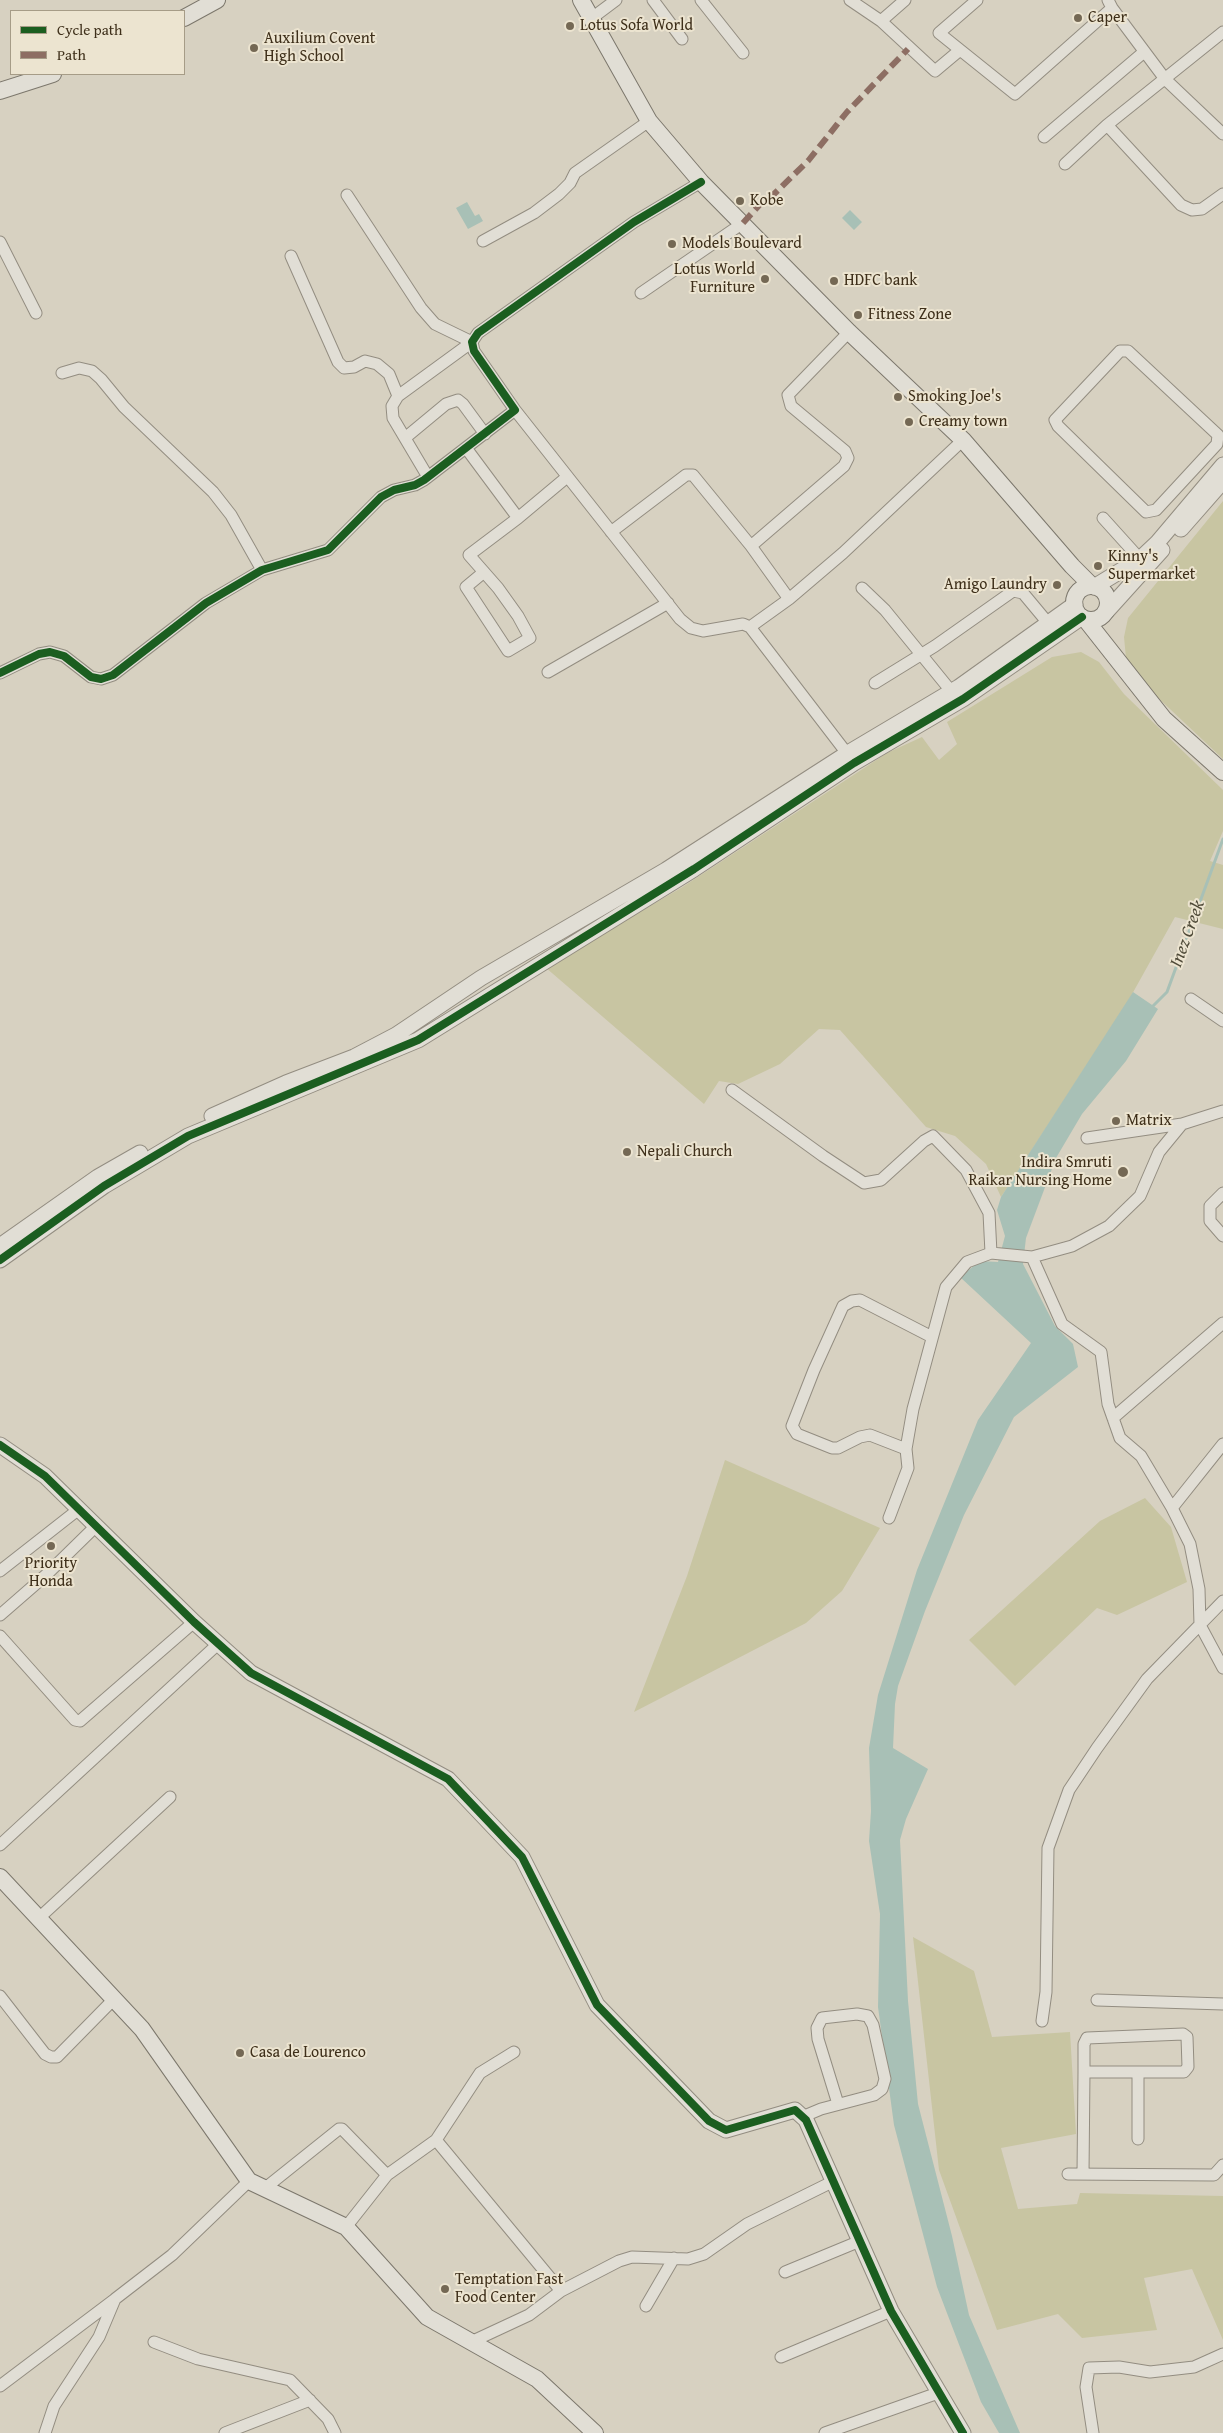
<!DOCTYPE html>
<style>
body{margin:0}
#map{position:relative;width:1223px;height:2433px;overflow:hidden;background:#d7d1c1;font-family:"Gentium Book Plus",serif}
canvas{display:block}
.legend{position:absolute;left:10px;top:10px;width:175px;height:65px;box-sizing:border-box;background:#ece4d0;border:1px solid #a69c87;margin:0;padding:6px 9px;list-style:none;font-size:15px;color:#3e2f1a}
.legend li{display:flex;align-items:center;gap:10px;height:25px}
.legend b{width:25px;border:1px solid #a69c87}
</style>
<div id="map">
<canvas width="1223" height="2433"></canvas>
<ul class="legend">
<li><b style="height:6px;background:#1b5e20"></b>Cycle path</li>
<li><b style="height:6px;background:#8d6e63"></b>Path</li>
</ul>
</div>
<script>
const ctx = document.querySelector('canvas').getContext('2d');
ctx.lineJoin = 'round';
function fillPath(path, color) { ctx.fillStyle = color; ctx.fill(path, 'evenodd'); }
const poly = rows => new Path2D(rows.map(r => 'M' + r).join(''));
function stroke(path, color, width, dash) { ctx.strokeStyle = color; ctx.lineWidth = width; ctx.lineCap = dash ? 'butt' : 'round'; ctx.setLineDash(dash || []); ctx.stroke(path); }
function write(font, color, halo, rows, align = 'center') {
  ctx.font = font + ' "Gentium Book Plus",serif'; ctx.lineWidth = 4; ctx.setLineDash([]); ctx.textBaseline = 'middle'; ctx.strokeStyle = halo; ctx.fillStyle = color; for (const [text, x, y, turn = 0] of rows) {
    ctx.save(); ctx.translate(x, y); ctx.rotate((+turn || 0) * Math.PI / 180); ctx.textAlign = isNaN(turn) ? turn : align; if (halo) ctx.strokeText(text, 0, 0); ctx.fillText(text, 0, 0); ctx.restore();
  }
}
fillPath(poly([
 [1223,501,1223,759,1153,693,1126,658,1124,637,1128,618],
 [1081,652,1099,662,1124,694,1223,790,1223,831,1210,861,1223,865,1223,929,1175,917,1126,1005,1001,1197,986,1164,955,1136,926,1127,840,1030,819,1029,780,1064,738,1084,719,1081,704,1104,545,967,681,888,887,753,922,737,939,760,957,744,947,722,1052,657],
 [725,1460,880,1528,842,1591,806,1623,634,1712,687,1576],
 [1145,1498,1171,1527,1187,1582,1117,1615,1097,1608,1015,1686,969,1640,1100,1521],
 [913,1937,974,1971,992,2037,1070,2032,1076,2134,1001,2148,1018,2209,1077,2204,1080,2193,1223,2196,1223,2340,1192,2269,1144,2278,1157,2330,1082,2338,1058,2314,997,2330,939,2170]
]), '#c8c5a2');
fillPath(poly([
 [467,202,475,216,479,214,483,221,468,229,456,208],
 [850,210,862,222,854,230,842,218],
 [1133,992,1158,1009,1126,1061,1082,1114,1056,1158,1026,1238,1023,1264,1055,1326,1073,1344,1078,1367,1014,1417,964,1515,925,1611,898,1686,895,1704,893,1748,928,1769,906,1819,900,1840,908,2001,918,2104,952,2236,969,2315,1020,2433,999,2433,981,2402,937,2287,894,2125,878,2007,880,1914,869,1841,871,1811,869,1748,878,1695,917,1570,978,1420,1031,1343,960,1277,980,1261,998,1262,1005,1236,997,1210,1001,1197]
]), '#a8c0b6');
stroke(poly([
 [1152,1007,1167,992,1223,839]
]), '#a8c0b6', 3);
const minor = poly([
 [653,0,682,39],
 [701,0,743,53],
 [850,0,881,21,935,71,960,50],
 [977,0,939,33,1015,94,1112,8],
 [1108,0,1112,8,1165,79,1223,134],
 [592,18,616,0],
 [881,21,905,0],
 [1107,125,1181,205,1192,210,1202,209,1223,194],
 [1044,137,1144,52],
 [1065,164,1107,125,1223,32],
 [347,195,421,308,435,324,472,342,398,396,392,406,393,418,428,477],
 [483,241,534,213,559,194,570,183,575,173,649,121],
 [0,242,36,313],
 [291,256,338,362,344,368,354,367,365,361,377,364,389,374,398,396],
 [641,293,743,223],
 [1120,351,1128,351,1218,435,1217,444,1156,510,1146,512,1058,426,1055,420,1120,351],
 [62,373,79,368,92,371,101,379,124,407,213,492,231,515,262,570],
 [515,410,680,619,691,628,703,631,743,624,750,627,852,760],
 [405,438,446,404,458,400,463,404,485,434],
 [466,448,518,518],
 [1103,518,1140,559],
 [611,532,686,475,693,475,751,546,789,599],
 [751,546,844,466,848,458,845,451,791,406,788,395,849,332],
 [484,572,466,587,508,651,530,638,518,616,498,588,469,555,518,518,567,477],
 [862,588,885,610,951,691],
 [750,627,789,599,843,553,963,440],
 [548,672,668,603],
 [0,673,39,654,50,652,64,656,91,677,101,679,113,675,206,603,262,570,328,550,381,497,394,490,415,485,424,480,515,410,474,351,472,342,478,333,634,222,701,182],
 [875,683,935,646,1013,591,1023,593,1048,623],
 [1191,999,1223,1021],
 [732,1090,823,1156,864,1183,881,1180,924,1141,933,1136,966,1170,989,1213,991,1253],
 [1087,1138,1182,1124],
 [1223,1193,1210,1206,1210,1221,1223,1236],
 [1032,1257,1062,1324,1101,1352,1108,1404,1120,1438,1141,1456,1172,1508,1190,1544,1199,1589,1200,1625,1223,1668],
 [1113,1418,1223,1323],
 [906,1449,870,1435,860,1437,838,1448,832,1448,797,1434,792,1426,814,1370,843,1306,852,1301,860,1300,932,1337],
 [1172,1508,1223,1444],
 [889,1518,908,1468,906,1449,913,1409,946,1287,967,1262,991,1253,1032,1257,1072,1246,1109,1226,1140,1196,1159,1152,1182,1124,1223,1111],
 [0,1571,79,1509],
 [0,1615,46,1575,96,1526],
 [0,1636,75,1720,80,1721,194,1622],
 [0,1845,218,1644],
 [39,1918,170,1797],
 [0,1996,45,2054,51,2057,57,2057,114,1999],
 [1097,2000,1223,2004],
 [1042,2021,1046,1992,1048,1848,1069,1790,1097,1748,1147,1679,1223,1601],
 [802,2117,821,2109,874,2095,882,2089,885,2079,873,2025,868,2016,857,2014,822,2018,817,2028,818,2039,838,2104],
 [1138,2139,1138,2073],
 [436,2140,480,2073,514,2052],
 [1068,2174,1214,2175,1223,2165],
 [1083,2174,1084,2072,1084,2044,1087,2038,1183,2034,1187,2037,1188,2067,1184,2072,1084,2072],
 [264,2189,339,2129,342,2129,387,2175],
 [346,2227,387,2175,436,2140,561,2291],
 [785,2272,860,2241],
 [646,2306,674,2258],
 [154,2342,198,2359,290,2380,328,2419,335,2433],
 [471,2342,529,2315,561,2291,619,2261,632,2257,688,2259,704,2254,747,2224,834,2181],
 [781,2357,891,2311],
 [0,2386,114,2300],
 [45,2433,54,2406,99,2337,115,2299,172,2255,249,2181],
 [225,2433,310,2400],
 [825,2433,938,2393],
 [1093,2433,1086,2387,1089,2368,1119,2367,1150,2372,1194,2367,1223,2354]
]);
const tertiary = poly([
 [1181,529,1223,481],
 [1094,587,1140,559,1157,543,1223,465],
 [1107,611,1162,550],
 [212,1116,286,1083,354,1057,396,1035,481,978,666,870,848,753,959,687,1075,604],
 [0,1246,98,1177,140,1153],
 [0,1260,104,1186,188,1136,418,1040,694,869,854,763,963,699,1082,617],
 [0,1445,45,1476,194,1622,251,1673,448,1779,522,1857,597,2005,709,2121,726,2130,795,2110,806,2120,891,2311,963,2433]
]);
const secondary = poly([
 [581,0,649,121,701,182,849,332,963,440,1072,566,1092,586],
 [184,18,217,0],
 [0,91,53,74],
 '1074 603a17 17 0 1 1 34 0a17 17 0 1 1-34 0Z',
 [1086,620,1164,719,1223,772],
 [0,1877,142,2029,249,2181,346,2227,427,2317,537,2379,595,2433]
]);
stroke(minor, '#938d81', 13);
stroke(tertiary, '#938d81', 17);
stroke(secondary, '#7c776c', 18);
stroke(minor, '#e1ded5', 11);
stroke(tertiary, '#e1ded5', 15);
stroke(secondary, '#e1ded5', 16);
stroke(poly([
 [743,223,763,201,771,197,808,161,847,112,908,49]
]), '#8d6e63', 6, [12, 6]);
stroke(poly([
 [0,673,39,654,50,652,64,656,91,677,101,679,113,675,206,603,262,570,328,550,381,497,394,490,415,485,424,480,515,410,474,351,472,342,478,333,634,222,701,182],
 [0,1260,104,1186,188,1136,418,1040,694,869,854,763,963,699,1082,617],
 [0,1445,45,1476,194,1622,251,1673,448,1779,522,1857,597,2005,709,2121,726,2130,795,2110,806,2120,891,2311,963,2433]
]), '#1b5e20', 8);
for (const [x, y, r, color] of [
 [1078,18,5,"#746854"],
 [570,26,5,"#746854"],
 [254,48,5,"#746854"],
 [740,201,5,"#746854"],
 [672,244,5,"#746854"],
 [765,279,5,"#746854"],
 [834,281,5,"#746854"],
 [858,315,5,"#746854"],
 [898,397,5,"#746854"],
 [909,422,5,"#746854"],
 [1098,566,5,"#746854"],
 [1057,585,5,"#746854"],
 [1116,1121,5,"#746854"],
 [627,1152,5,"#746854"],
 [1123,1172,6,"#746854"],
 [51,1546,5,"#746854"],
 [240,2053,5,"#746854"],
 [445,2289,5,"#746854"]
]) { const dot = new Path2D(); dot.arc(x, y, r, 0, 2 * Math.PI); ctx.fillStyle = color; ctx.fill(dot); stroke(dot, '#ece4d0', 2); }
write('16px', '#3e2f1a', '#ece4d0', [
 ["Caper",1088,18],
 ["Lotus Sofa World",580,26],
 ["Auxilium Covent",264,39],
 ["High School",264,57],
 ["Kobe",750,201],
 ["Models Boulevard",682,244],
 ["Lotus World",755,270,"right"],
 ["Furniture",755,288,"right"],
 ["HDFC bank",844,281],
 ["Fitness Zone",868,315],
 ["Smoking Joe's",908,397],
 ["Creamy town",919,422],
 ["Kinny's",1108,557],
 ["Supermarket",1108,575],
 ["Amigo Laundry",1047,585,"right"],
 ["Matrix",1126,1121],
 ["Nepali Church",637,1152],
 ["Indira Smruti",1112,1163,"right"],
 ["Raikar Nursing Home",1112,1181,"right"],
 ["Priority",51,1564,"center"],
 ["Honda",51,1582,"center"],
 ["Casa de Lourenco",250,2053],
 ["Temptation Fast",455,2280],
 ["Food Center",455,2298]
], 'left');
write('italic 18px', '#4f4a38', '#ece4d0', [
 ["Inez Creek",1188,934,-70]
]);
</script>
